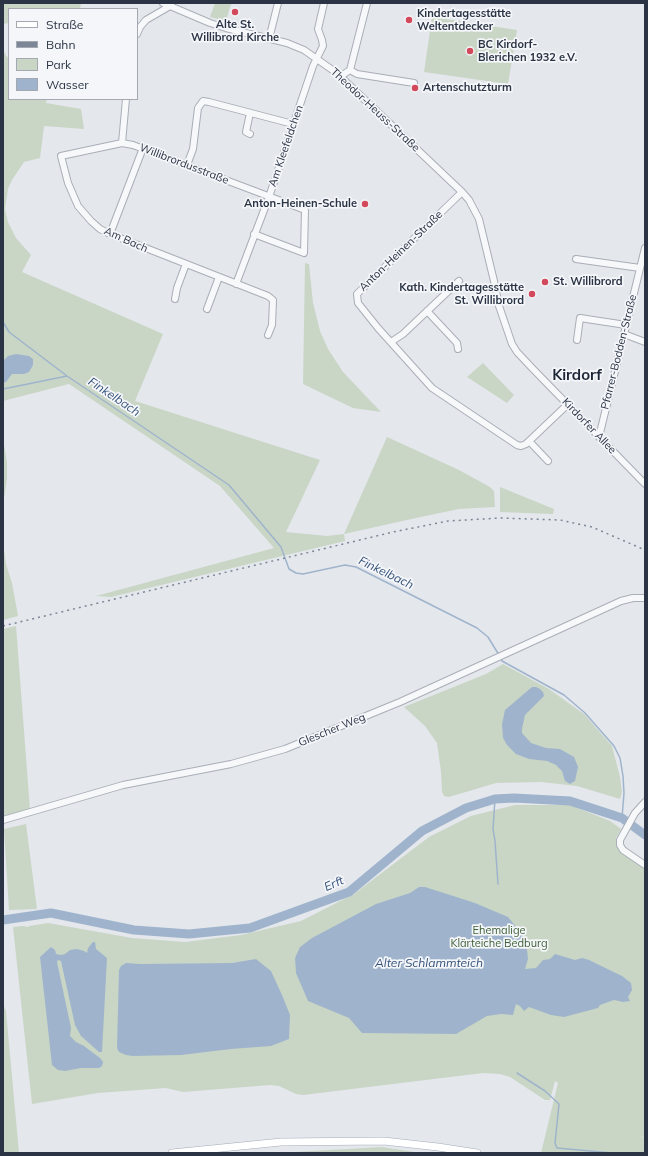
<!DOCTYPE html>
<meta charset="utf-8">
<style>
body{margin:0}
#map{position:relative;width:648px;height:1156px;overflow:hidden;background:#e4e7ec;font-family:Mulish,sans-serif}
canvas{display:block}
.frame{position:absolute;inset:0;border:4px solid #2b3445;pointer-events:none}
.legend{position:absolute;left:8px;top:8px;width:130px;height:92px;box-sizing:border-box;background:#f4f6f9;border:1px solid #a4a8b1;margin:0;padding:5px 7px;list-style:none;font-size:12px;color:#2b3445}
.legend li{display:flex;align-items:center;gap:8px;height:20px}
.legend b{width:20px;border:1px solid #a4a8b1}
</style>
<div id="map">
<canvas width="648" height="1156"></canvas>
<div class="frame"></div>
<ul class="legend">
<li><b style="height:5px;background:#fff"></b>Straße</li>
<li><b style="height:5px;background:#7d8696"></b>Bahn</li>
<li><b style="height:11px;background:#c9d6c5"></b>Park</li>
<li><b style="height:11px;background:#9fb4cc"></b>Wasser</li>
</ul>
</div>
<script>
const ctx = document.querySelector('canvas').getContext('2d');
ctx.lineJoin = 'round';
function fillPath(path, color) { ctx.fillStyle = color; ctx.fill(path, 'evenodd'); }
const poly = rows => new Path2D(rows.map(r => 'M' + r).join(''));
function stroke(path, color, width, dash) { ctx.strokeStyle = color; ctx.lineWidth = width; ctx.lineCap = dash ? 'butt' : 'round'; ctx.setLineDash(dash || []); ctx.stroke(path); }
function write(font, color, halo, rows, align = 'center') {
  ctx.font = font + ' Mulish,sans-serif'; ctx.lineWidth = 3.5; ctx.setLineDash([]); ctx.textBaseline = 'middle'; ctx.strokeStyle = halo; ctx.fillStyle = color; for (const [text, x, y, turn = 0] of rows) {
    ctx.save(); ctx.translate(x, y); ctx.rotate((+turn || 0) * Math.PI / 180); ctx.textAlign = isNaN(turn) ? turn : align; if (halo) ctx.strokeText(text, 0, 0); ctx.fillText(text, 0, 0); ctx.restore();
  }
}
fillPath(poly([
 [3,3,81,3,80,9,9,9,9,23,3,24],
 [215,3,232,3,230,7,226,21,210,17],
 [432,17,517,30,508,84,424,72],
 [3,47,5,54,9,59,9,99,47,99,46,103,81,109,84,129,44,126,40,158,24,162,12,180,8,189,5,209,8,222,16,238,31,255,22,272,163,334,135,401,320,460,286,532,327,536,344,534,387,437,459,470,490,487,494,491,495,507,459,509,416,518,344,534,345,541,111,597,96,596,274,548,220,486,69,384,3,401],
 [305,263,309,264,313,303,320,331,328,349,343,372,381,412,353,408,303,384],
 [483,363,514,395,507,403,467,377],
 [3,439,7,462,7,479,3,504],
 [500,487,554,509,553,514,500,512],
 [3,543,6,564,12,583,18,616,3,620],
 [16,626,30,810,3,817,3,629],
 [503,664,549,689,584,714,612,746,620,777,622,792,620,799,577,786,541,782,496,783,449,797,444,796,442,792,441,772,437,743,425,726,404,707,486,674],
 [515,805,570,805,610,821,621,829,616,838,616,844,619,850,645,868,645,1138,640,1136,645,1139,645,1153,541,1153,558,1083,555,1081,550,1100,545,1100,510,1077,500,1074,483,1073,303,1095,296,1094,279,1086,270,1085,183,1092,166,1088,98,1093,32,1104,13,927,23,926,29,927,29,926,48,923,132,938,185,942,241,935,301,921,354,894,429,837,471,816],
 [26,824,37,909,9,910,4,829],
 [3,1004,6,1011,19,1153,3,1153],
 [382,1147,421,1153,276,1153]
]), '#c9d6c5');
fillPath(poly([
 [16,354,29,356,33,359,33,365,29,372,24,374,12,374,6,382,3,383,3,361,8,356],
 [532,687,536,687,540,689,543,692,544,696,525,715,522,729,522,733,531,743,546,748,560,749,574,757,578,767,575,781,570,784,565,781,562,771,556,765,547,761,529,759,516,754,507,745,503,738,502,724,505,710],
 [419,887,425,887,475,903,508,917,526,939,528,959,525,969,536,968,543,960,550,959,555,954,575,960,582,958,589,960,622,976,631,983,632,990,628,997,630,1001,623,1002,614,1000,600,1005,598,1008,564,1017,551,1015,529,1007,524,1011,520,1006,516,1004,513,1015,501,1014,487,1016,456,1034,362,1033,349,1018,308,1001,296,973,295,958,300,947,312,938,376,904,410,893],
 [93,942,95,942,96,949,107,958,102,1052,99,1052,81,1036,75,1025,61,961,58,960,57,962,71,1028,70,1036,76,1042,84,1046,100,1058,103,1062,102,1066,99,1068,81,1068,65,1071,58,1070,52,1065,40,957,51,947,55,950,56,954,61,955,65,954,70,950,77,949,84,951,87,953,88,948],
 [256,959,271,971,282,995,290,1015,289,1039,271,1046,231,1049,181,1055,133,1056,126,1055,119,1052,117,1048,119,970,121,966,126,963,140,964,232,963]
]), '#9fb4cc');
stroke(poly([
 [3,322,9,332,67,376,229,485,281,547,289,569,296,573,303,574,345,565,356,567,477,628,488,637,499,655],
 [3,389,67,376],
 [501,658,502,661,564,695,585,713,614,746,620,758,623,776,624,793,622,818],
 [495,799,493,829,495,841,498,884],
 [517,1073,545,1091,559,1104,555,1143,557,1148,612,1153]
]), '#9fb4cc', 1.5);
stroke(poly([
 [3,920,51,913,134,930,189,934,250,928,349,892,422,831,466,808,495,799,514,798,570,801,622,818,645,835]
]), '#9fb4cc', 9);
const minor = poly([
 [163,3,210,23,226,28,287,43,304,50,341,76,345,81,462,192,469,200,479,219,494,281,499,306,512,344,517,352,533,369,645,484],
 [137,34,140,27,146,20,170,6,171,5],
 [269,39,278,3],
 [350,70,367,3],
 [341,76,350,70,357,74,414,83],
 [250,134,246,132,250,113],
 [122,143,126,99],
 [187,165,193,149,198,108,203,101,209,102,293,124],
 [462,192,357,294,358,303,378,328,432,388,517,445,521,446,526,444,567,405],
 [110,234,143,148],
 [254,234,304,253,305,210,133,145,122,143,61,156,68,183,78,206,91,221,100,229,110,234,268,296,273,300,272,325,268,335],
 [576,259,640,268],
 [236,284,269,197,313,66,323,46,322,40,318,29,324,3],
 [175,299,177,288,186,264],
 [207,309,219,277],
 [427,311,457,343,458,349],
 [624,334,645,342],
 [577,340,580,318,626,325],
 [391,342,403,334,459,281],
 [599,437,645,248],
 [529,441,548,461],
 [645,802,635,813,620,840,620,845,623,850,645,865],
 [3,820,123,785,231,764,285,749,400,702,621,601,633,598,645,598]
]);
const major = poly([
 [172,1153,281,1142,384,1141,438,1147,477,1153]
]);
stroke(minor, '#a9aeb7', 8);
stroke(major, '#a3abb8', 8);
stroke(minor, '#f7f8fa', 6);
stroke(major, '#fff', 7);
stroke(poly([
 [3,626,393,532,448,521,500,518,560,520,592,527,645,550]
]), '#7d8696', 1.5, [2, 4]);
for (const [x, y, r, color] of [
 [235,12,4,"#d1495b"],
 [409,20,4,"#d1495b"],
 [470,51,4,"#d1495b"],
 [415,88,4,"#d1495b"],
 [365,204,4,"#d1495b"],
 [545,282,4,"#d1495b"],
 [532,294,4,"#d1495b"]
]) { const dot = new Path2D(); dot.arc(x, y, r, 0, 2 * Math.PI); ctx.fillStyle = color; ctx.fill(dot); stroke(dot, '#f4f6f9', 1.5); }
write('bold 11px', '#2b3445', '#f4f6f9', [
 ["Kindertagesstätte",417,14],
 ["Weltentdecker",417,27],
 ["Alte St.",235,25,"center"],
 ["Willibrord Kirche",235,38,"center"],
 ["BC Kirdorf-",478,45],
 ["Blerichen 1932 e.V.",478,58],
 ["Artenschutzturm",423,88],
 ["Anton-Heinen-Schule",357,204,"right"],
 ["St. Willibrord",553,282],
 ["Kath. Kindertagesstätte",524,288,"right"],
 ["St. Willibrord",524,301,"right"]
], 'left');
write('11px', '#2b3445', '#f4f6f9', [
 ["Theodor-Heuss-Straße",375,110,43],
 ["Am Kleefeldchen",286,146,-71],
 ["Willibrordusstraße",184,164,21],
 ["Am Bach",126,240,24],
 ["Anton-Heinen-Straße",401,251,-44],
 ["Pfarrer-Bodden-Straße",619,352,-76],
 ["Kirdorfer Allee",589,426,46],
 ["Glescher Weg",332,730,-22]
]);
write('11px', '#3f6138', '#f4f6f9', [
 ["Ehemalige",499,931],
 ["Klärteiche Bedburg",499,944]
]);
write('italic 12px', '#34527a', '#f4f6f9', [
 ["Finkelbach",114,397,34],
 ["Finkelbach",386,573,26],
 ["Erft",334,884,-23],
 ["Alter Schlammteich",429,963]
]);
write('bold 15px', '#1d2536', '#f4f6f9', [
 ["Kirdorf",577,375]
]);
</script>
